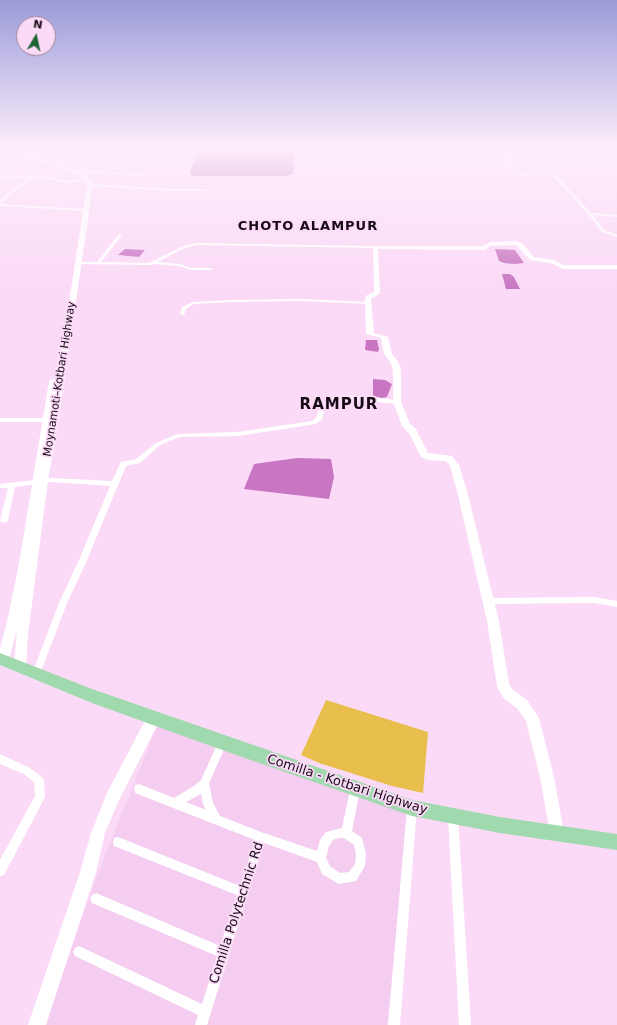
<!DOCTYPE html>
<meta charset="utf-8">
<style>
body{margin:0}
#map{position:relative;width:617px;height:1025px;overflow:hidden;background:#fbdaf7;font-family:"DejaVu Sans",sans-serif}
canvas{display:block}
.north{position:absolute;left:16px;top:16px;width:40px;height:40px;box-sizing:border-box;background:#fbdaf7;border:1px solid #9f879d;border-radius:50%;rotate:9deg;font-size:11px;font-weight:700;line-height:16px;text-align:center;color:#160b15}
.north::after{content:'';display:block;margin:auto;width:14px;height:18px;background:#1d6633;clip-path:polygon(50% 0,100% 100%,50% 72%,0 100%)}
</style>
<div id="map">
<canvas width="617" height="1025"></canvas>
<div class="north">N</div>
</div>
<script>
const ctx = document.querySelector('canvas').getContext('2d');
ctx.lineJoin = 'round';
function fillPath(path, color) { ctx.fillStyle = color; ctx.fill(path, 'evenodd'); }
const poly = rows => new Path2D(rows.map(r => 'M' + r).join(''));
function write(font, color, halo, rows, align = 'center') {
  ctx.font = font + ' "DejaVu Sans",sans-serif'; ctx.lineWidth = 3.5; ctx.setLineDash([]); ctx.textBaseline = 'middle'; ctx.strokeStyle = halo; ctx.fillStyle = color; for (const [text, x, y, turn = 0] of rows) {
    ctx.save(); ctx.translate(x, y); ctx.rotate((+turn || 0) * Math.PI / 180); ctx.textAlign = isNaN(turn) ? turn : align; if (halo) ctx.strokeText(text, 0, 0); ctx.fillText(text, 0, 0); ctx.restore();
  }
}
fillPath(poly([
 [157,726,410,813,387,1025,44,1025,97,876]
]), '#f4cdf0');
fillPath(poly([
 [326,700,428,732,423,793,392,786,319,763,301,755]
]), '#e8bf4c');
fillPath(poly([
 [201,146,295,146,293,174,285,176,192,176,190,171],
 [125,249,145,250,139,257,118,255],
 [495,249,515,250,524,263,514,264,504,263,499,261],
 [502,274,510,274,514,277,520,289,506,289],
 [366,340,377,340,379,349,378,352,365,350],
 [373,379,385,380,392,384,387,397,382,398,373,396],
 [297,458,331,459,334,477,329,499,244,489,254,464]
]), '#c876c2');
fillPath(poly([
 [0,146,7,146,0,148,0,146],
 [499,146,502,146,510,160,508,164,523,174,547,171,556,175,591,213,617,215,617,217,593,215,604,230,617,235,617,237,602,232,589,215,554,177,546,173,522,176,507,167,504,164,506,160,499,146],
 [532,146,539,146,576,149,612,146,617,146,617,147,576,151,532,146],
 [37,166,40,167,29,176,54,177,59,180,69,181,84,179,86,180,69,183,57,182,53,179,32,178,0,203,0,200,28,178,0,177,0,175,25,176,37,166],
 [77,170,144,174,146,175,144,176,77,172,69,173,67,172,77,170],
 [90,184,171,189,204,189,206,190,204,191,171,191,89,186,90,184],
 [0,204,86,209,88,210,86,211,0,206,0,204],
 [119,234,122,235,101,262,149,263,183,246,196,243,375,246,377,247,375,248,196,245,185,248,158,262,180,264,191,268,212,268,212,270,191,270,179,266,154,264,150,265,77,264,77,262,97,262,119,234],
 [301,299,368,302,370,303,368,304,301,301,232,302,193,304,186,309,184,315,180,314,182,307,192,302,232,300,301,299],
 [350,395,397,400,400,402,397,404,350,399,336,400,325,408,322,419,316,424,238,436,180,437,160,445,140,463,126,466,87,560,67,603,40,674,39,677,36,678,33,677,32,674,59,603,79,560,110,486,52,482,15,487,8,520,7,522,4,523,1,522,0,520,8,488,0,488,0,484,52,478,112,481,121,462,136,459,156,443,177,434,238,432,312,421,316,418,320,406,333,397,350,395],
 [0,418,47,418,50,420,47,422,0,422,0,418],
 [594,597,617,601,617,607,594,603,489,604,486,603,485,601,486,599,489,598,594,597],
 [222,738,225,740,227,743,209,783,213,803,220,816,261,832,317,851,320,840,326,832,342,828,350,790,351,786,355,785,359,786,360,790,352,831,362,838,366,854,365,866,356,881,339,884,322,874,317,862,264,843,207,1025,195,1025,198,1015,75,956,73,952,75,948,79,946,202,1004,217,956,92,903,90,899,92,895,96,893,220,946,237,895,114,846,113,842,114,838,118,837,240,886,255,840,135,793,134,789,135,785,139,784,174,798,194,786,201,780,219,740,222,738],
 [201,794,203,804,206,810,186,802,201,794],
 [339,838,344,838,354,845,356,854,355,864,349,872,340,873,330,866,326,858,329,846,333,840,339,838],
 [0,754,30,768,42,777,44,780,45,797,4,875,0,876,0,860,35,796,34,782,24,774,0,764,0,754],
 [412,803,416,804,417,808,400,1025,388,1025,407,808,408,804,412,803],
 [453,812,457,813,458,817,471,1025,459,1025,448,817,449,813,453,812]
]), '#fff');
fillPath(poly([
 [3,146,8,146,83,174,89,178,93,185,59,417,48,481,28,634,26,667,24,671,20,673,16,671,14,667,17,629,9,660,7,664,3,666,0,665,0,648,8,617,19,564,49,381,53,379,57,380,87,185,85,180,79,176,3,146],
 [517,241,523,244,534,257,554,260,564,265,617,265,617,269,563,269,551,263,530,260,516,245,491,246,484,250,378,249,380,293,371,299,374,333,388,337,392,354,399,363,401,371,401,402,410,424,416,429,428,453,452,456,459,465,467,491,499,621,509,684,513,690,527,700,539,718,554,777,564,833,562,838,557,840,552,838,550,833,540,777,526,721,517,708,503,698,497,686,487,621,457,491,450,466,446,461,428,460,421,457,409,433,402,426,393,402,393,371,391,363,384,354,381,338,366,334,365,299,367,295,374,292,373,246,483,246,490,242,517,241],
 [154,712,159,713,161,718,118,802,105,833,96,872,46,1025,28,1025,80,872,91,833,107,793,149,713,154,712]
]), '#fff');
fillPath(poly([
 [0,653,92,689,412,800,500,817,617,834,617,850,500,833,412,816,222,750,92,703,0,665,0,653]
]), '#a1d9af');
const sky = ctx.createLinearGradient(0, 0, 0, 289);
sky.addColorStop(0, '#9b9bd9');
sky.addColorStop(0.51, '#fdeefb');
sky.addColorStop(1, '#fdeefb00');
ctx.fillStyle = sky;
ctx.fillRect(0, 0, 617, 289);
write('11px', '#160b15', '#fbdaf7', [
 ["Moynamoti–Kotbari Highway",60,379,-81]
]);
ctx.letterSpacing = '1px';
write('bold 13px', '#160b15', '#fbdaf7', [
 ["CHOTO ALAMPUR",308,227]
]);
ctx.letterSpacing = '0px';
write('13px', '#160b15', '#fbdaf7', [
 ["Comilla - Kotbari Highway",347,785,18],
 ["Comilla Polytechnic Rd",237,913,-72]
]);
ctx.letterSpacing = '1px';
write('bold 15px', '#160b15', '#fbdaf7', [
 ["RAMPUR",339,405]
]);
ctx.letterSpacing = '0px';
</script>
